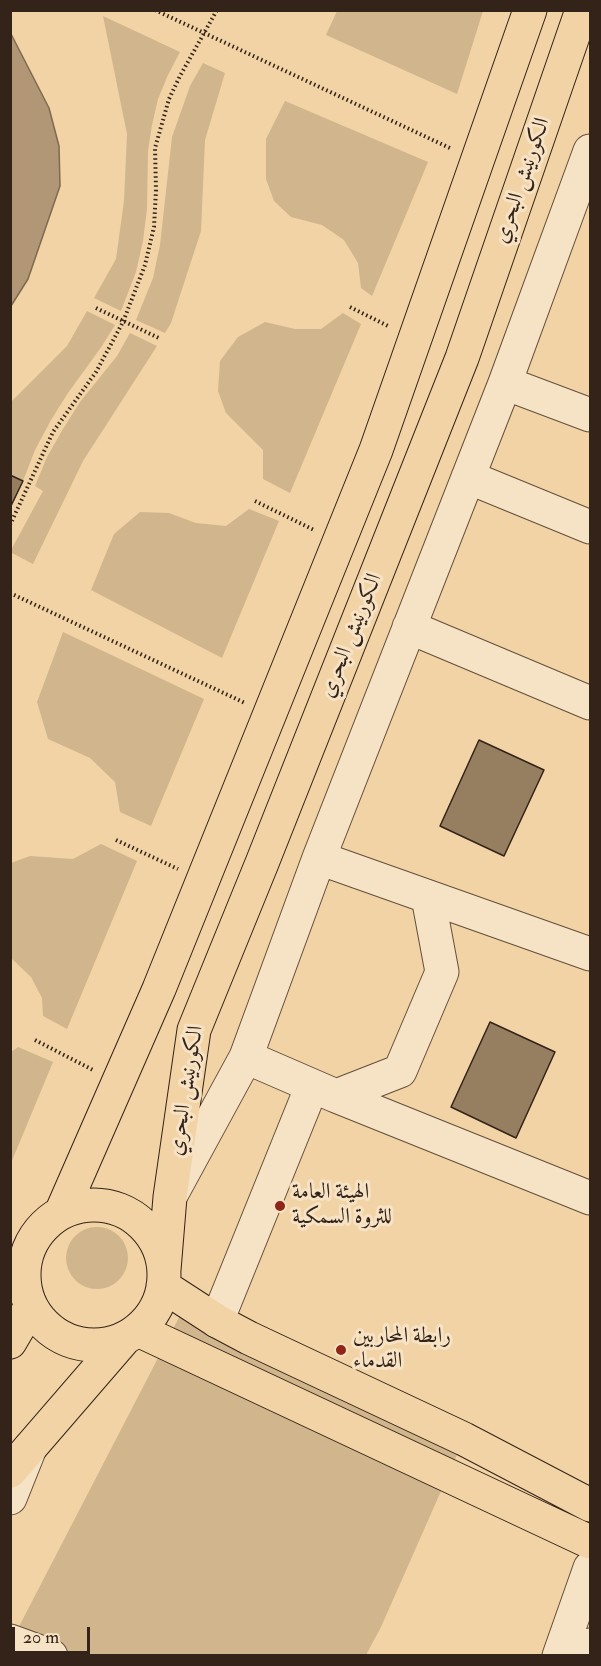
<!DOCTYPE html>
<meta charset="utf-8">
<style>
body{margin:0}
#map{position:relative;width:601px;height:1666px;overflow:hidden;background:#f1d3a5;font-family:"IM FELL Double Pica",serif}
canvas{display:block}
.frame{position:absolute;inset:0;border:12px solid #342318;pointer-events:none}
.scale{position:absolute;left:12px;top:1627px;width:78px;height:27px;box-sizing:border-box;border:3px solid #342318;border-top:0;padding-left:8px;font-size:18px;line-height:21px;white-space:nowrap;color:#342318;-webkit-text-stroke:4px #f6e2c4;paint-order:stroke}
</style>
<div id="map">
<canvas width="601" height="1666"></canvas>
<div class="frame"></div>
<div class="scale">20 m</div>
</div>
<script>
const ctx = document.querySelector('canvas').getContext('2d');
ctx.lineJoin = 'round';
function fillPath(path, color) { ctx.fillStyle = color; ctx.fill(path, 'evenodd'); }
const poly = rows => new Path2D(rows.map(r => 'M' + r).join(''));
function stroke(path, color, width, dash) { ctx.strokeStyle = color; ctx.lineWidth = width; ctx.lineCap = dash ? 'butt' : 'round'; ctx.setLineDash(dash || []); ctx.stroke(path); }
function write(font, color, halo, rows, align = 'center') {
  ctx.font = font + ' "IM FELL Double Pica",Amiri,serif'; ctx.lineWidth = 6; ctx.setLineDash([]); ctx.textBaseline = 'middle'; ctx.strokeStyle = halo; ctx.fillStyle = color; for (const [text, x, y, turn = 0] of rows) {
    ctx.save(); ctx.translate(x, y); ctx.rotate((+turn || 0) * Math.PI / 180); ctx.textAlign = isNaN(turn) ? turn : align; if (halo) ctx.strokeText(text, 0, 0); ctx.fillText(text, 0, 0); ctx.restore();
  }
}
fillPath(poly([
 [337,11,337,10,483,11,457,94,326,35],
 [103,16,180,52,168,75,158,99,152,125,148,151,147,209,143,241,136,272,121,311,94,298,116,259,124,201,127,134],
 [203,63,225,73,205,140,201,231,171,323,165,333,136,320,153,278,160,245,172,137,190,86],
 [285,101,428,162,372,296,361,288,358,263,344,240,322,225,291,217,274,201,266,179,266,139],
 [87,311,115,325,102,346,68,393,51,420,35,450,23,481,11,475,11,402,67,346],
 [343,313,361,324,290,493,263,479,263,450,226,413,218,391,220,361,238,337,265,322,295,329,321,329],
 [130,333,157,346,83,461,33,564,10,552,43,491,35,486,47,457,63,429,80,402,117,356],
 [249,509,279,521,222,658,91,590,114,534,140,512,169,513,196,523,226,526],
 [63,632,204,699,151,826,120,812,115,782,90,758,48,739,37,702],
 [101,844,137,861,67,1029,43,1016,42,998,31,977,11,958,11,863,30,856,73,859],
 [18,1047,53,1062,11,1163,11,1052],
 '66 1258a31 31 0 1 1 62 0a31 31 0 1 1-62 0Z',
 [187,1302,464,1439,381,1627,366,1655,51,1656,11,1642]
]), '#d1b58d');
const water = poly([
 [10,32,49,108,59,146,60,186,28,279,11,306,10,32]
]);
fillPath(water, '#b19775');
stroke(water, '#7f6950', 1.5);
const building = poly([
 [10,475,23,481,10,508,10,475],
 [479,740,544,770,504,856,440,826,479,740],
 [490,1022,555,1052,516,1138,451,1107,490,1022]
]);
fillPath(building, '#967f61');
stroke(building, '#342318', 1.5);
const minor = poly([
 [505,383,590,415],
 [468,477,590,527],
 [409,627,590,703],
 [319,858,590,954],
 [246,1057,336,1096,590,1198],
 [336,1096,400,1071,442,972,428,897],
 [172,1193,246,1057,319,858,505,383,590,151],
 [217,1321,312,1086],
 [10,1498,30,1448],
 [10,1641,51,1656],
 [559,1656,590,1568],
 [586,1656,590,1645]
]);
const major = poly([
 '24 1275a70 70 0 1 1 140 0a70 70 0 1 1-140 0Z',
 [61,1213,159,989,376,450,530,10],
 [164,1270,170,1197,194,1030,262,863,462,358,582,10],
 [163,1286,217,1321,249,1338,464,1439,590,1505],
 [138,1330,590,1542],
 [10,1342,31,1306],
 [10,1471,124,1339]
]);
stroke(minor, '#634f3b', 35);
stroke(major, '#342318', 35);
stroke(poly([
 [155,10,452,149],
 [350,307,390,327],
 [96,308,161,339],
 [255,501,314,530],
 [10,525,53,432,96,372,123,322,145,265,154,227,156,190,155,148,169,99,180,76,217,10],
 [10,593,245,703],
 [116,840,178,869],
 [35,1040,93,1070],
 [10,1243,28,1251]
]), '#342318', 4, [1.5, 3]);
stroke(minor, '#f6e2c4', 33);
stroke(major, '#f1d3a5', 33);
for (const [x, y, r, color] of [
 [280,1206,6,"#8f2418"],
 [341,1350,6,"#8f2418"]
]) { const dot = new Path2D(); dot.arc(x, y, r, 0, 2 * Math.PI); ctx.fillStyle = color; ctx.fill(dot); stroke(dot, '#f6e2c4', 2); }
write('22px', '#342318', '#f6e2c4', [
 ["الكورنيش البحري",523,181,-71],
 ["الكورنيش البحري",352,636,-68],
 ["الكورنيش البحري",187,1091,-81]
]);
write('22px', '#342318', '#f6e2c4', [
 ["الهيئة العامة",292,1193],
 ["للثروة السمكية",292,1218],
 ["رابطة المحاربين",353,1337],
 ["القدماء",353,1362]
], 'left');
</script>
